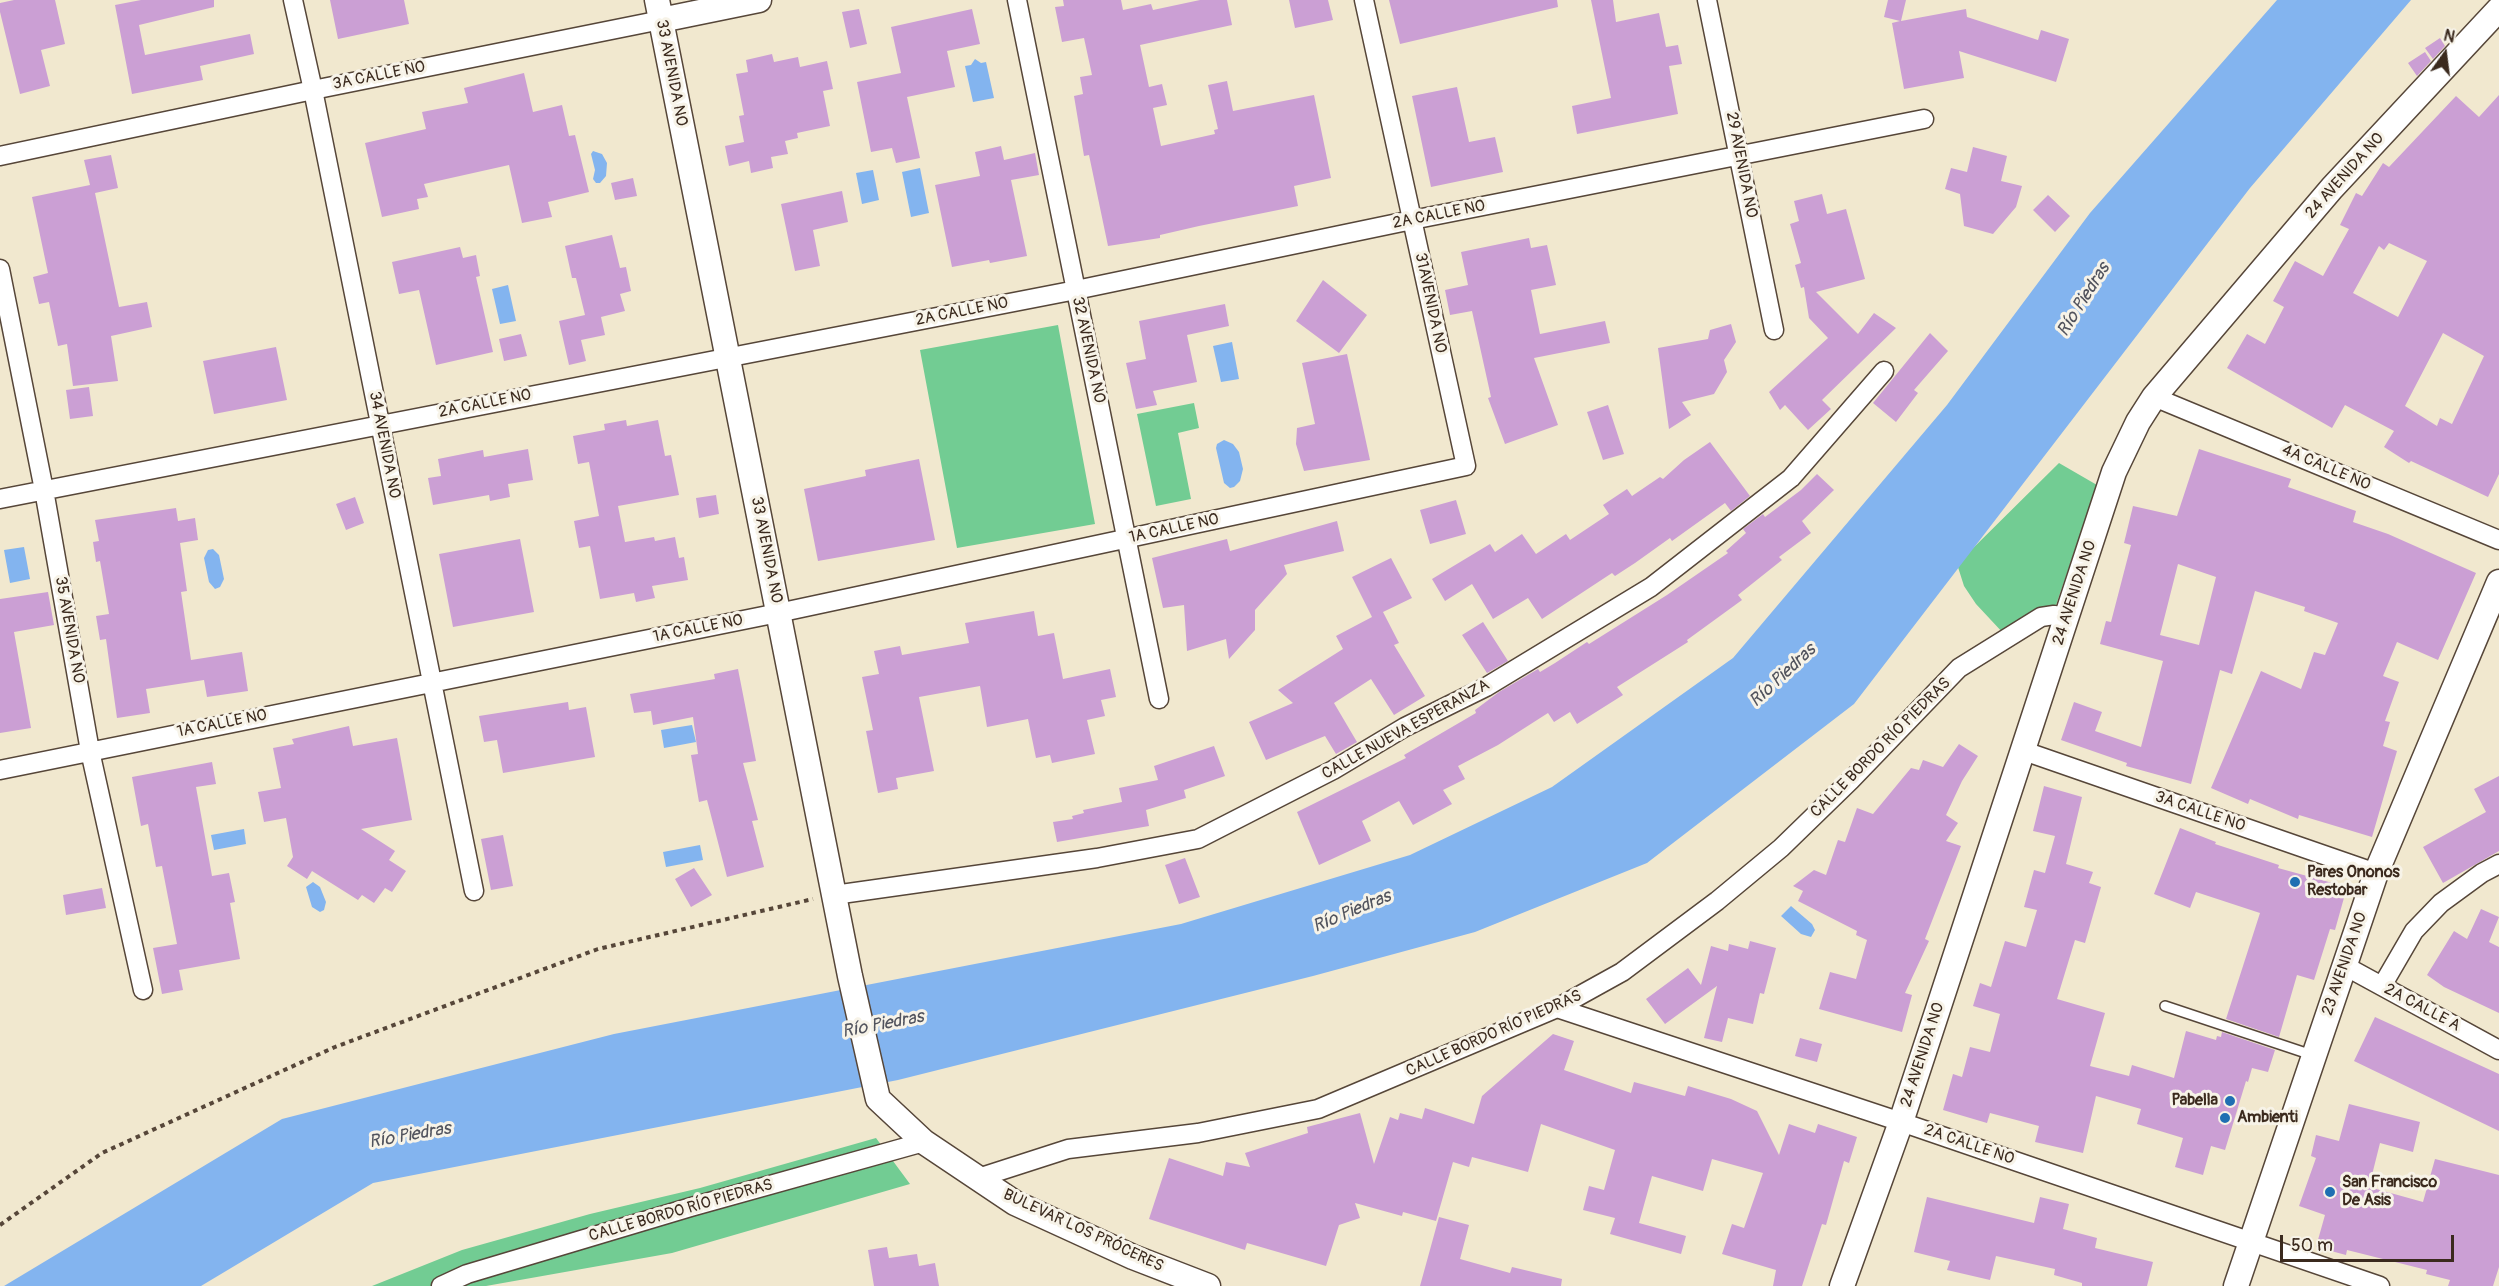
<!DOCTYPE html>
<meta charset="utf-8">
<style>
body{margin:0}
#map{position:relative;width:2499px;height:1286px;overflow:hidden;background:#f1e8cf;font-family:Pangolin,sans-serif}
canvas{display:block}
.north{position:absolute;left:2415px;top:24px;width:60px;height:60px;-webkit-text-stroke:4px #f7f3e8;paint-order:stroke;rotate:14deg;font-size:16px;font-weight:700;line-height:24px;text-align:center;color:#3b2a1e}
.north::after{content:'';display:block;margin:auto;width:21px;height:27px;background:#3b2a1e;clip-path:polygon(50% 0,100% 100%,50% 72%,0 100%)}
.scale{position:absolute;left:2280px;top:1235px;width:174px;height:27px;box-sizing:border-box;border:3px solid #3b2a1e;border-top:0;padding-left:8px;font-size:18px;line-height:21px;white-space:nowrap;color:#3b2a1e;-webkit-text-stroke:4px #f7f3e8;paint-order:stroke}
</style>
<div id="map">
<canvas width="2499" height="1286"></canvas>
<div class="north">N</div>
<div class="scale">50 m</div>
</div>
<script>
const ctx = document.querySelector('canvas').getContext('2d');
ctx.lineJoin = 'round';
function fillPath(path, color) { ctx.fillStyle = color; ctx.fill(path, 'evenodd'); }
const poly = rows => new Path2D(rows.map(r => 'M' + r).join(''));
function stroke(path, color, width, dash) { ctx.strokeStyle = color; ctx.lineWidth = width; ctx.lineCap = dash ? 'butt' : 'round'; ctx.setLineDash(dash || []); ctx.stroke(path); }
function write(font, color, halo, rows, align = 'center') {
  ctx.font = font + ' Pangolin,sans-serif'; ctx.lineWidth = 6; ctx.setLineDash([]); ctx.textBaseline = 'middle'; ctx.strokeStyle = halo; ctx.fillStyle = color; for (const [text, x, y, turn = 0] of rows) {
    ctx.save(); ctx.translate(x, y); ctx.rotate((+turn || 0) * Math.PI / 180); ctx.textAlign = isNaN(turn) ? turn : align; if (halo) ctx.strokeText(text, 0, 0); ctx.fillText(text, 0, 0); ctx.restore();
  }
}
fillPath(poly([
 [1058,325,1095,524,957,548,920,350],
 [1194,403,1199,428,1178,433,1191,499,1156,506,1137,414],
 [2059,463,2097,485,2055,608,2004,634,1976,604,1964,586,1957,564],
 [876,1138,910,1184,672,1253,486,1286,372,1286,462,1250,590,1214,700,1188]
]), '#72cc93');
fillPath(poly([
 [2277,0,2411,0,2250,188,1854,704,1647,863,1475,932,1313,976,898,1080,373,1183,201,1286,4,1286,282,1119,614,1034,1181,924,1410,855,1552,787,1733,658,1947,405,2090,213],
 [975,59,981,63,986,62,994,98,973,102,965,66,971,65],
 [593,151,602,154,607,163,606,176,600,183,596,183,593,179,595,170,591,154],
 [920,168,929,213,911,217,902,172],
 [873,170,879,200,862,204,856,173],
 [508,285,516,321,500,324,492,289],
 [1232,342,1239,379,1221,382,1213,346],
 [1224,440,1233,444,1239,452,1243,469,1240,481,1234,487,1230,488,1224,483,1216,448,1217,444],
 [24,547,30,579,10,583,4,550],
 [213,549,219,555,224,579,220,587,215,589,209,582,204,558,208,550],
 [692,725,696,742,664,748,661,730],
 [244,829,246,844,214,850,211,835],
 [700,845,703,860,666,867,663,852],
 [313,882,320,887,326,902,324,910,320,912,312,907,306,887],
 [1791,906,1812,924,1815,930,1811,937,1801,934,1781,916]
]), '#83b4ef');
fillPath(poly([
 [14,0,55,0,65,44,41,50,50,86,20,94,0,12,0,3],
 [141,0,214,0,214,7,139,25,145,55,250,34,254,54,200,66,203,80,132,94,115,5],
 [330,0,404,0,409,24,338,39],
 [1063,0,1121,0,1123,10,1151,4,1153,10,1200,0,1227,0,1232,25,1140,45,1149,87,1162,84,1167,105,1153,108,1161,146,1215,134,1214,130,1218,129,1208,85,1227,81,1233,111,1314,95,1331,178,1294,186,1298,206,1199,226,1160,235,1160,238,1108,246,1089,155,1084,156,1074,96,1083,94,1080,77,1092,75,1084,38,1062,42,1055,7,1064,6],
 [1289,0,1328,0,1333,20,1295,28],
 [1389,0,1557,0,1558,7,1400,44],
 [1591,0,1613,0,1616,22,1659,13,1666,47,1678,45,1682,64,1669,66,1678,114,1577,134,1572,106,1611,98],
 [1888,0,1906,0,1901,21,1966,9,1967,17,2038,40,2041,30,2069,39,2056,82,1959,51,1964,78,1904,89,1892,23,1900,21,1884,17],
 [859,9,867,44,850,48,842,12],
 [972,9,980,44,947,51,955,87,907,97,920,158,896,163,892,148,871,152,857,82,901,73,891,27],
 [2440,38,2445,46,2433,59,2425,48],
 [2425,52,2431,61,2417,76,2408,63],
 [772,54,774,62,798,57,800,67,827,61,833,89,823,91,830,126,797,133,798,138,785,141,788,154,771,157,773,168,751,173,749,161,729,166,725,146,744,142,739,116,744,115,736,74,748,72,746,60],
 [524,73,533,112,562,105,569,136,575,135,589,192,548,202,552,217,522,223,509,165,424,184,428,197,417,199,419,209,382,217,365,143,426,129,422,112,468,103,464,88],
 [1457,87,1469,142,1495,137,1503,172,1431,187,1412,96],
 [2499,95,2499,474,2488,497,2411,461,2409,463,2384,447,2394,431,2345,405,2332,428,2227,368,2247,334,2265,344,2284,307,2273,301,2295,261,2323,276,2349,229,2340,225,2356,193,2362,196,2383,163,2389,167,2456,96,2479,117],
 [2389,243,2427,261,2398,317,2353,293,2379,246,2384,250],
 [2443,333,2484,356,2452,424,2440,418,2437,426,2405,406],
 [1001,146,1004,160,1035,153,1039,175,1011,180,1027,256,990,263,989,260,952,267,935,185,980,176,975,152],
 [1973,147,2007,156,2001,181,2022,186,2016,207,1993,234,1964,226,1960,194,1945,189,1951,168,1967,172],
 [111,155,118,188,95,193,119,307,147,302,152,327,111,336,118,381,73,386,67,344,58,346,49,302,39,304,33,277,48,273,32,197,90,185,84,160],
 [633,178,637,196,615,200,611,183],
 [842,191,848,222,813,230,820,266,795,271,781,204],
 [1822,194,1827,214,1846,209,1865,279,1816,292,1858,334,1874,313,1896,328,1822,400,1831,409,1808,430,1785,405,1780,410,1769,392,1828,338,1809,318,1804,287,1801,288,1795,265,1801,263,1790,224,1799,221,1794,201],
 [2048,195,2070,216,2055,232,2033,210],
 [612,235,620,268,626,267,631,291,620,294,625,311,601,317,605,335,581,340,586,361,569,365,559,321,585,315,576,278,572,278,565,246],
 [1529,238,1531,248,1547,245,1556,285,1531,290,1540,334,1605,321,1610,343,1534,358,1558,425,1505,444,1488,398,1491,397,1472,311,1450,315,1445,290,1468,285,1461,252],
 [460,247,463,258,476,255,480,276,476,277,493,352,436,365,419,290,399,294,392,262],
 [1323,280,1367,315,1339,353,1296,321],
 [1225,304,1229,326,1187,335,1197,382,1153,391,1157,405,1136,409,1126,363,1146,359,1139,321],
 [1731,324,1736,342,1724,360,1727,372,1714,394,1682,402,1691,415,1669,429,1658,348,1708,339,1710,330],
 [1930,333,1948,351,1914,390,1918,393,1896,422,1873,403],
 [521,334,527,356,504,361,499,339],
 [276,347,287,400,214,414,203,361],
 [1347,354,1370,460,1304,471,1296,444,1297,428,1315,424,1302,363],
 [89,387,93,416,70,419,66,390],
 [1608,405,1624,454,1603,460,1587,412],
 [626,420,627,426,658,420,665,456,671,455,679,495,618,506,625,542,654,537,655,541,675,537,679,558,684,557,688,580,652,586,655,598,636,602,634,593,600,599,590,546,579,548,574,521,599,516,589,462,578,464,573,436,605,430,604,424],
 [1710,442,1750,496,1731,511,1725,503,1672,541,1670,538,1635,563,1615,576,1612,573,1542,619,1528,598,1493,619,1472,584,1445,601,1432,579,1490,544,1495,552,1522,534,1536,554,1566,534,1570,540,1609,514,1603,505,1627,489,1632,496,1660,477,1663,479,1684,460],
 [528,449,533,480,508,484,510,497,490,501,489,495,433,505,428,478,441,476,438,459,483,450,484,457],
 [2199,449,2291,479,2288,487,2356,511,2353,522,2388,534,2476,573,2438,660,2397,642,2383,676,2399,682,2385,721,2390,722,2383,746,2397,751,2372,837,2299,815,2298,819,2250,799,2248,804,2211,788,2261,671,2301,689,2314,652,2325,655,2338,623,2304,611,2305,607,2255,591,2232,674,2220,670,2191,784,2126,766,2127,763,2061,740,2074,702,2102,712,2095,731,2141,747,2163,661,2100,644,2106,621,2111,622,2131,545,2124,543,2133,506,2177,516],
 [2178,564,2216,577,2199,645,2160,635],
 [919,459,935,540,818,561,804,489,866,476,865,470],
 [1817,474,1834,490,1802,521,1811,533,1779,557,1782,560,1738,595,1742,600,1687,640,1688,642,1617,687,1623,695,1577,724,1570,712,1554,722,1548,713,1498,745,1458,766,1465,779,1443,790,1452,804,1413,825,1399,801,1362,821,1371,841,1319,865,1297,812,1406,758,1404,755,1476,713,1475,710,1499,692,1538,669,1540,672,1555,663,1587,642,1589,644,1667,595,1728,553,1726,551,1746,533,1743,529,1763,514,1765,517,1801,490],
 [716,495,719,514,699,518,696,498],
 [355,497,364,523,346,530,336,504],
 [1456,500,1466,534,1430,544,1420,510],
 [176,508,178,521,195,518,198,540,180,543,187,591,181,592,191,660,242,652,248,691,207,697,204,680,146,689,150,713,117,718,106,639,100,640,96,616,109,614,100,561,96,562,93,542,99,541,95,520],
 [1337,521,1344,551,1284,565,1287,574,1255,610,1255,630,1229,659,1226,639,1187,651,1184,605,1163,608,1152,558,1227,539,1230,551],
 [520,539,534,612,453,627,439,554],
 [1391,558,1412,598,1383,612,1399,643,1394,645,1425,696,1394,715,1371,679,1334,703,1357,742,1336,754,1325,736,1266,760,1249,722,1293,703,1278,690,1343,649,1336,636,1372,617,1352,577],
 [48,592,54,625,14,632,31,728,0,733,0,599],
 [1034,611,1038,636,1054,633,1063,679,1110,669,1116,697,1101,700,1105,716,1087,720,1095,754,1052,763,1050,755,1036,758,1028,719,987,727,980,686,919,697,934,771,896,778,898,789,878,793,866,731,873,730,862,677,879,674,874,651,900,646,902,655,969,643,965,623],
 [1483,622,1508,661,1487,673,1462,635],
 [738,669,756,761,743,763,758,820,752,821,764,867,727,877,707,800,699,802,691,755,698,754,693,717,653,725,651,711,634,713,630,694,715,679,714,674],
 [568,702,569,710,586,707,595,757,503,773,497,740,484,742,479,716],
 [349,726,353,746,397,738,412,820,361,829,395,851,389,860,406,871,392,892,385,888,374,903,362,895,358,900,312,871,307,879,287,866,293,857,286,818,264,822,258,792,281,788,273,748,294,744,292,739],
 [1959,744,1978,756,1962,781,1946,815,1958,823,1946,841,1961,846,1925,939,1929,941,1905,993,1912,995,1902,1032,1819,1009,1830,972,1856,979,1867,940,1856,935,1857,931,1798,901,1803,891,1793,886,1814,870,1826,875,1838,840,1845,842,1857,808,1873,814,1911,768,1919,770,1923,760,1943,767],
 [1214,746,1225,776,1184,790,1186,798,1146,810,1149,826,1057,842,1053,822,1073,819,1072,816,1084,813,1083,810,1122,802,1119,788,1158,780,1154,766],
 [212,762,216,784,196,787,212,876,229,873,235,902,230,903,240,959,179,970,183,990,162,994,153,948,177,944,162,866,156,867,148,824,141,826,132,777],
 [2499,776,2499,851,2443,883,2423,847,2486,812,2474,789],
 [2044,786,2082,797,2066,864,2093,872,2089,883,2101,887,2085,943,2075,940,2057,999,2105,1013,2090,1066,2129,1076,2132,1065,2174,1078,2186,1031,2216,1040,2217,1036,2221,1037,2222,1032,2275,1050,2268,1072,2252,1068,2248,1082,2246,1081,2225,1150,2211,1146,2203,1175,2175,1167,2183,1138,2137,1124,2141,1109,2096,1096,2083,1153,2035,1142,2039,1126,1990,1113,1987,1123,1943,1110,1953,1074,1962,1077,1970,1047,1990,1052,2000,1014,1973,1006,1980,983,1991,987,2005,941,2026,947,2037,910,2024,907,2034,870,2045,873,2055,836,2033,831],
 [2180,828,2216,842,2215,844,2279,865,2278,868,2347,887,2335,930,2330,929,2314,980,2297,975,2279,1037,2226,1019,2260,913,2196,892,2190,908,2154,894],
 [503,835,513,886,491,890,481,839],
 [1185,858,1200,897,1179,904,1165,865],
 [694,868,712,895,691,907,675,879],
 [102,888,106,908,66,915,63,895],
 [2481,909,2499,917,2489,942,2499,947,2499,1013,2444,987,2427,975,2454,931,2467,939],
 [1750,941,1776,948,1764,994,1760,993,1753,1024,1728,1018,1722,1042,1704,1038,1717,986,1665,1024,1646,999,1688,968,1701,985,1711,946,1728,951,1729,944,1748,949],
 [2375,1017,2499,1074,2499,1131,2354,1061],
 [1553,1034,1574,1041,1564,1070,1631,1093,1634,1082,1685,1096,1688,1086,1731,1099,1757,1111,1779,1155,1789,1124,1815,1133,1818,1124,1857,1137,1849,1163,1844,1161,1826,1225,1822,1224,1802,1286,1773,1286,1776,1270,1722,1254,1732,1224,1744,1228,1763,1173,1712,1159,1703,1191,1652,1176,1639,1223,1686,1236,1681,1254,1610,1234,1615,1218,1583,1210,1589,1186,1604,1190,1615,1150,1541,1124,1528,1172,1472,1157,1469,1167,1453,1162,1436,1221,1403,1212,1402,1216,1355,1203,1360,1218,1339,1225,1326,1266,1247,1243,1245,1250,1149,1219,1169,1158,1223,1176,1226,1162,1250,1167,1245,1153,1308,1133,1307,1127,1360,1113,1374,1164,1390,1117,1398,1120,1400,1113,1422,1119,1425,1108,1474,1124,1482,1096],
 [1800,1038,1822,1044,1817,1062,1795,1056],
 [2349,1104,2420,1122,2413,1152,2380,1143,2369,1187,2423,1202,2435,1159,2499,1175,2499,1267,2493,1286,2448,1286,2450,1280,2426,1274,2427,1270,2347,1250,2346,1255,2316,1247,2325,1215,2299,1206,2316,1158,2311,1156,2316,1135,2339,1141],
 [1927,1197,2034,1223,2040,1197,2069,1204,2063,1229,2097,1238,2095,1248,2153,1262,2147,1286,2082,1286,2082,1283,2054,1275,2055,1269,1996,1256,1990,1280,1947,1270,1950,1261,1914,1252],
 [1439,1217,1469,1225,1460,1259,1510,1273,1512,1267,1562,1279,1561,1286,1420,1286],
 [887,1247,889,1258,917,1254,919,1266,935,1263,939,1286,874,1286,868,1250]
]), '#cb9fd4');
const service = poly([
 [2165,1006,2312,1055]
]);
const minor = poly([
 [293,0,313,90,474,891],
 [1017,0,1159,699],
 [1707,0,1774,330],
 [0,156,313,90,661,20],
 [0,269,44,490,90,751,143,990],
 [2154,397,2499,540],
 [0,499,1076,290,1412,220,1924,119],
 [2024,751,2376,873],
 [0,770,778,613,1466,466,1364,0],
 [834,895,1097,858,1198,839,1333,770,1405,727,1486,687,1651,587,1791,478,1884,371],
 [2345,966,2499,1050],
 [2382,986,2414,931,2441,903,2482,873,2499,864],
 [1557,1008,1901,1122,2380,1286],
 [978,1178,1068,1149,1198,1133,1318,1109,1557,1008,1622,972,1717,901,1781,848,1851,780,1959,668,2041,617,2054,615,2066,617],
 [441,1286,467,1274,691,1207,924,1142]
]);
const tertiary = poly([
 [657,0,850,976,878,1099,924,1142,1015,1203,1133,1257,1208,1286],
 [661,20,759,0],
 [1842,1286,1901,1122,2114,472,2138,422,2154,397,2332,188,2499,9],
 [2236,1286,2376,873,2499,582]
]);
stroke(service, '#564639', 12);
stroke(minor, '#564639', 21);
stroke(tertiary, '#564639', 27);
stroke(poly([
 [0,1225,102,1153,335,1047,598,949,813,899]
]), '#564639', 4, [4.5, 4.5]);
stroke(service, '#fff', 9);
stroke(minor, '#fff', 18);
stroke(tertiary, '#fff', 24);
for (const [x, y, r, color] of [
 [2295,882,6,"#1f6fb2"],
 [2230,1101,6,"#1f6fb2"],
 [2225,1118,6,"#1f6fb2"],
 [2330,1192,6,"#1f6fb2"]
]) { const dot = new Path2D(); dot.arc(x, y, r, 0, 2 * Math.PI); ctx.fillStyle = color; ctx.fill(dot); stroke(dot, '#f7f3e8', 2); }
write('16px', '#3b2a1e', '#f7f3e8', [
 ["33 AVENIDA NO",671,73,79],
 ["3A CALLE NO",379,76,-11],
 ["29 AVENIDA NO",1741,165,79],
 ["24 AVENIDA NO",2345,176,-48],
 ["2A CALLE NO",1439,215,-11],
 ["31AVENIDA NO",1430,303,78],
 ["2A CALLE NO",962,312,-11],
 ["32 AVENIDA NO",1088,350,78],
 ["2A CALLE NO",485,404,-11],
 ["34 AVENIDA NO",384,445,79],
 ["4A CALLE NO",2326,468,23],
 ["1A CALLE NO",1174,529,-12],
 ["33 AVENIDA NO",766,550,79],
 ["24 AVENIDA NO",2075,593,-72],
 ["1A CALLE NO",698,629,-11],
 ["35 AVENIDA NO",69,630,80],
 ["1A CALLE NO",222,724,-11],
 ["CALLE NUEVA ESPERANZA",1406,730,-29],
 ["CALLE BORDO RÍO PIEDRAS",1881,748,-45],
 ["3A CALLE NO",2200,812,19],
 ["23 AVENIDA NO",2345,964,-71],
 ["2A CALLE A",2422,1008,28],
 ["CALLE BORDO RÍO PIEDRAS",1494,1034,-24],
 ["24 AVENIDA NO",1923,1055,-72],
 ["2A CALLE NO",1969,1145,19],
 ["CALLE BORDO RÍO PIEDRAS",681,1211,-16],
 ["BULEVAR LOS PRÓCERES",1083,1231,25]
]);
write('bold 16px', '#3b2a1e', '#f7f3e8', [
 ["Pares Ononos",2307,873],
 ["Restobar",2307,891],
 ["Pabella",2218,1101,"right"],
 ["Ambienti",2237,1118],
 ["San Francisco",2342,1183],
 ["De Asis",2342,1201]
], 'left');
write('italic 18px', '#51535d', '#f7f3e8', [
 ["Río Piedras",2084,300,-58],
 ["Río Piedras",1783,676,-43],
 ["Río Piedras",1352,912,-23],
 ["Río Piedras",883,1025,-11],
 ["Río Piedras",410,1136,-10]
]);
</script>
